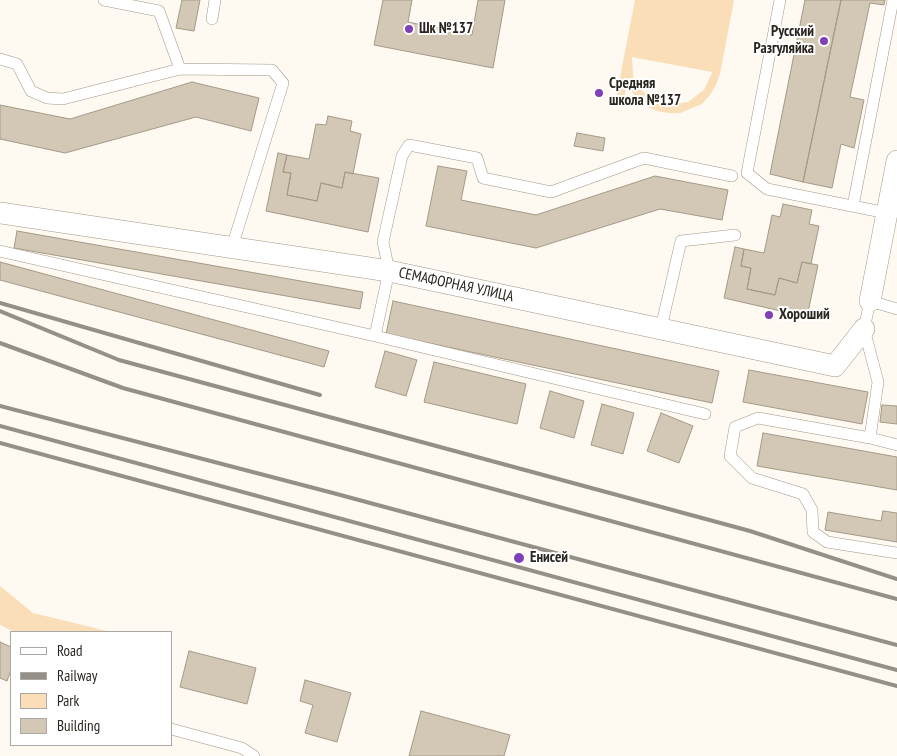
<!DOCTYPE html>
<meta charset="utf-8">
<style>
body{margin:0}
#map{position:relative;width:897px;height:756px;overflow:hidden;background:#fef9f1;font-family:"PT Sans Narrow",sans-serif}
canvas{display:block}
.legend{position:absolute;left:10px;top:631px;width:162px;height:115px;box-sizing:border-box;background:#fff;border:1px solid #aaa8a5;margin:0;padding:6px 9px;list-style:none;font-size:15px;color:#2a251e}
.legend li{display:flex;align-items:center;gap:10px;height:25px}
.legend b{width:25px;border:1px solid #aaa8a5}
</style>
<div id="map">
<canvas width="897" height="756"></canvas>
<ul class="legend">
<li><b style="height:6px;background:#fff"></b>Road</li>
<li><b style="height:6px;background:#948f87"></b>Railway</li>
<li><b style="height:14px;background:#f9deb7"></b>Park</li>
<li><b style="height:14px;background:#d3c7b5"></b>Building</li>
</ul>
</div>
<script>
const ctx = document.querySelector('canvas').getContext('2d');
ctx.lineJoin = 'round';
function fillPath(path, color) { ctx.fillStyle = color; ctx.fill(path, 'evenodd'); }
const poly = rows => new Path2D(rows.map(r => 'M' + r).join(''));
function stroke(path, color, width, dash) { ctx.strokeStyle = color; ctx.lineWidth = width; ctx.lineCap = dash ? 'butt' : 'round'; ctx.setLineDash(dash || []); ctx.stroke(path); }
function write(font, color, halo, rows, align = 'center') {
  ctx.font = font + ' "PT Sans Narrow",sans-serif'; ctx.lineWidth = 4; ctx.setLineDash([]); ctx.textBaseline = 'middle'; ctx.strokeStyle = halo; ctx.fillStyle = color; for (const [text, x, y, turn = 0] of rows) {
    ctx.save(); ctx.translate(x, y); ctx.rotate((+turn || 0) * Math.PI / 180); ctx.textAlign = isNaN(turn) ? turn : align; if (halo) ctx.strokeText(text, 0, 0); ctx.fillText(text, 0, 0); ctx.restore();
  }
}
fillPath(poly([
 [635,0,734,0,720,74,716,85,710,95,702,104,680,113,669,113,657,111,646,106,637,99,627,84,623,105,615,103],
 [632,57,712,72,712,73,704,90,688,102,669,105,659,104,650,99,637,85,633,76],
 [0,586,33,613,111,632,15,632,0,625]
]), '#f9deb7');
const building = poly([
 [182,0,200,0,194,31,176,28,182,0],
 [383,0,412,0,408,22,472,35,478,0,505,0,493,68,374,45,383,0],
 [805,0,841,0,803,182,770,174,805,0],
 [841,0,885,0,884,5,870,3,850,97,864,100,854,148,841,144,832,188,803,182,841,0],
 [192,82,259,98,251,131,196,117,65,153,0,139,0,105,70,119,192,82],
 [328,116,352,121,350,131,361,134,353,174,345,172,342,188,321,183,317,201,287,195,291,173,283,172,287,155,309,159,316,124,326,125,328,116],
 [577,133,605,138,603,151,574,146,577,133],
 [278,153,287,155,283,172,291,173,287,195,317,201,321,183,342,188,345,172,379,178,368,232,266,211,278,153],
 [438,166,467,171,461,200,536,215,655,176,728,190,722,220,660,209,536,248,426,226,438,166],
 [783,204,812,210,809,224,819,226,811,264,802,262,797,283,779,278,775,295,747,289,751,268,741,266,744,249,764,253,772,215,780,217,783,204],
 [17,231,363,292,360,309,14,248,17,231],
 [735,247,744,249,741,266,751,268,747,289,775,295,779,278,797,283,802,262,818,265,807,317,724,298,735,247],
 [0,262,329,351,324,367,0,280,0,262],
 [393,301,719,371,712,403,386,334,393,301],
 [385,351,417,360,406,396,375,387,385,351],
 [434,362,526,384,517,424,424,402,434,362],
 [749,370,868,392,862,424,743,402,749,370],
 [550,391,584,401,574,438,540,428,550,391],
 [602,404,634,413,623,454,591,445,602,404],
 [882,405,897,406,897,424,880,422,882,405],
 [661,413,693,426,679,463,647,451,661,413],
 [763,433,897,457,897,490,757,466,763,433],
 [883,511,897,513,897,542,825,530,828,512,881,521,883,511],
 [0,642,11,647,11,670,7,681,0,678,0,642],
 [189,651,256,668,247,704,180,687,189,651],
 [305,680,351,693,337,742,305,733,313,705,300,701,305,680],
 [421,711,510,735,504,756,409,756,421,711]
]);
fillPath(building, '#d3c7b5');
stroke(building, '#a59988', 1);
const service = poly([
 [104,0,159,11,180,69],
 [780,0,747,173,767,189,887,213],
 [212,19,215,0],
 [0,59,17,64,31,91,47,98,63,99,180,69,272,70,283,83,232,247],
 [853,206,893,0],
 [0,251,375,336],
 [897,309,870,301,864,329,878,382,870,438,758,418,735,427,730,456,752,478,803,494,812,510,813,532,827,542,897,553],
 [661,328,681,241,735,235],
 [705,414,375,336,389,271,383,242,402,156,409,145,477,158,483,178,551,192,644,158,732,176],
 [870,438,897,445],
 [171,729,242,748,254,756]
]);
const minor = poly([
 [0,213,389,271,835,366,864,329],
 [870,301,897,161]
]);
stroke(service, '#a39786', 12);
stroke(minor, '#a39786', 22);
stroke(service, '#fff', 11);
stroke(minor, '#fff', 21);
stroke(poly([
 [0,303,320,395],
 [0,311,119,360,750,531,897,579],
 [0,343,123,388,897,599],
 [0,406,333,493,897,645],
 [0,426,897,670],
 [0,443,897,686]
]), '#948f87', 4);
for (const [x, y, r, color] of [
 [409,29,5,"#8141b6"],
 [824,41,5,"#8141b6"],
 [599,93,5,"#8141b6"],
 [769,315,5,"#8141b6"],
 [519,558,6,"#8141b6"]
]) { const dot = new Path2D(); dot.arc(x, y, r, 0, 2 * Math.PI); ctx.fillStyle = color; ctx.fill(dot); stroke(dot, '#fff', 2); }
write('bold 15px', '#2a251e', '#fff', [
 ["Шк №137",419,29],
 ["Русский",814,32,"right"],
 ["Разгуляйка",814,49,"right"],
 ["Средняя",609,84],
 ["школа №137",609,101],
 ["Хороший",779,315],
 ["Енисей",530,558]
], 'left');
write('15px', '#2a251e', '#fff', [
 ["СЕМАФОРНАЯ УЛИЦА",456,285,12]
]);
</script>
